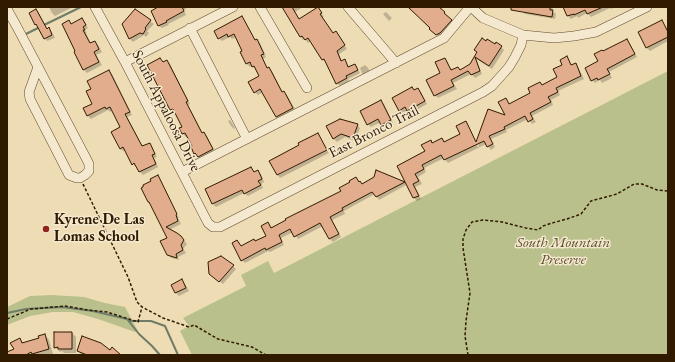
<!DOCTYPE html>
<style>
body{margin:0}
#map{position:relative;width:675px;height:362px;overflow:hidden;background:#eedcb5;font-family:"EB Garamond",serif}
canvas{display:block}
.frame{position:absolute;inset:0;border:8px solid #301b00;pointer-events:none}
</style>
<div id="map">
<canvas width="675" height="362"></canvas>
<div class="frame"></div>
</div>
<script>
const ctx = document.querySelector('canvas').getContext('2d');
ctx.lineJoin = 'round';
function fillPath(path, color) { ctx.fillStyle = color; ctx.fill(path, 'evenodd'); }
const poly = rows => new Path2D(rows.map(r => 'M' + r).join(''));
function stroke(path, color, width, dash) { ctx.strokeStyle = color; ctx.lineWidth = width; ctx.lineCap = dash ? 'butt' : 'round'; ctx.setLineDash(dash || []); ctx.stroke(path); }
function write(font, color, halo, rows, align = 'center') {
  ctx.font = font + ' "EB Garamond",serif'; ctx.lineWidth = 3; ctx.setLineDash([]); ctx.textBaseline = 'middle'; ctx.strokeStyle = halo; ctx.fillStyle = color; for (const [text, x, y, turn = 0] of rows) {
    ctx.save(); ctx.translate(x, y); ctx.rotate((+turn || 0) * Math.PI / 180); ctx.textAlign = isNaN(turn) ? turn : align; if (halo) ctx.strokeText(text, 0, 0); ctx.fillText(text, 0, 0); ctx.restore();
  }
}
fillPath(poly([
 [668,71,668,355,192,355,180,331,189,326,183,318,246,286,241,275,268,261,274,273],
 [52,295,84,297,105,303,125,307,138,331,135,332,98,319,73,312,53,312,30,316,7,325,7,307,30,296]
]), '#bac08c');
fillPath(poly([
 [49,7,70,7,71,8,55,16,52,13],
 [160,7,188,7,184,10,186,15,168,24,169,25,162,28,159,26,152,11],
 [283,7,303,7,295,12,299,19,320,11,324,17,322,17,333,34,338,35,347,49,339,54,342,61,344,60,349,67,355,65,357,68,360,73,348,79,349,81,340,86,337,83,326,62,323,60,311,41,308,43,305,39,303,40,301,37],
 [407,7,438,7,454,23,440,37,417,14,416,15],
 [522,7,553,7,552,11,556,14,555,19,525,14,522,11],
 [564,7,615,7,611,9,610,8,591,17,587,13,578,18,577,16,571,19,568,16],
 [36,10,39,13,47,29,49,29,52,32,55,38,47,41,45,38,30,13],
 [135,10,154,24,147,31,149,33,146,37,144,35,133,42,130,39,123,25],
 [386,12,392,18,389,21,383,14],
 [242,18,245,21,255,41,257,40,260,43,266,57,263,59,268,69,269,69,272,71,283,93,284,92,287,95,296,111,279,120,276,117,263,92,258,95,255,92,261,77,252,65,250,67,247,64,242,53,244,52,236,37,232,39,230,37,222,41,219,38],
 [82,19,85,22,88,28,85,30,87,33,86,33,91,44,95,42,98,45,102,52,96,55,102,65,87,73,84,70,75,52,68,21,72,25],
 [661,21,668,30,668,41,650,51,647,48,639,32],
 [626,40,629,43,637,57,609,72,612,78,602,83,600,80,595,83,592,80,603,52],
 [495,45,501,47,504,50,492,69,476,59,482,74,475,78,471,74,453,83,457,89,438,98,435,95,442,73,445,59,447,62,452,71,460,71,471,64,478,52],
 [567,58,569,61,572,66,575,64,578,67,584,79,558,91,560,95,551,100,553,105,532,116,536,122,532,124,528,119,506,130,507,132,491,139,495,147,491,150,486,144,448,163,444,158,424,168,426,172,418,177,422,184,415,187,421,199,417,201,414,198,398,166,426,151,430,141,433,144,442,139,445,142,461,134,466,125,478,147,479,146,477,142,507,117,506,99,510,105,531,94,542,86,558,78],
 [167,61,170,64,190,104,188,105,203,134,204,133,207,136,215,152,201,160,195,153,193,147,188,136,186,137,183,134,183,127,175,112,174,112,171,109,164,63],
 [365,65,368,68,371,73,365,76,362,73,360,68],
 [109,71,112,74,132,115,127,117,143,147,149,144,152,147,157,157,154,158,158,167,143,175,140,172,137,166,136,167,133,164,126,150,123,151,120,148,122,128,113,110,110,112,108,110,91,119,88,116,93,104,92,89],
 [418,90,421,92,427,104,411,113,408,110,402,113,399,110,415,91],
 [381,102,384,104,393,123,385,127,381,122,371,127,368,124],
 [230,120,232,123,235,128,234,129,231,126,228,121],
 [357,125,360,128,355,141,345,137,337,142,334,139,328,126],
 [327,150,329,153,280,178,278,175],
 [251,168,255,173,258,172,261,174,264,182,261,184,263,188,248,196,244,193,216,207,213,204,206,190],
 [157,177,160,180,179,218,178,218,181,224,169,230,181,237,187,244,183,249,186,253,178,257,179,260,171,258,168,255,169,238,153,181],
 [356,178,363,185,404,182,406,185,379,200,375,194,344,211,345,214,332,220,341,237,333,242,330,239,323,226,298,239,293,232,281,238,284,245,270,252,268,251,245,263,242,260,237,242,241,247,256,242,267,236,268,223,272,228,342,191],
 [233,266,236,269,223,284,213,277],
 [182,281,185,284,189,291,179,296,176,293,172,286],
 [72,333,76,337,76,353,64,353,62,351,60,352,55,347],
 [45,335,49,340,53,354,49,355,7,355,7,353,15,349,19,339,24,343,40,338],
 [78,351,110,352,120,355,82,355]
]), '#0003');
stroke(poly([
 [44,25,81,7],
 [26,34,40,27],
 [7,313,26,309,62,307,93,311,127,319,139,334,152,346,160,355],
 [129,321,151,321,165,326,178,355]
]), '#6f7c68', 2);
const building = poly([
 [158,7,182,7,184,11,166,21,167,22,158,26,151,11,158,7],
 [282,7,292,7,299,19,318,7,322,13,320,14,333,33,336,31,345,45,337,51,341,61,345,59,348,67,355,64,358,70,346,76,347,78,336,84,324,59,322,60,308,38,305,40,302,36,300,37,282,7],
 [408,7,439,7,445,12,444,13,452,20,440,33,436,35,429,29,430,28,408,7],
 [511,7,550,7,550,10,553,10,552,17,511,10,511,7],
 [563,7,603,7,587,14,585,10,574,15,574,14,567,16,563,7],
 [36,9,47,29,49,27,52,35,44,39,36,24,35,25,29,13,36,9],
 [135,9,151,20,145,28,146,29,143,34,140,33,129,39,122,24,135,9],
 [242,16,255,40,257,39,264,54,261,55,267,68,269,67,282,92,284,91,293,108,276,117,260,89,254,93,248,82,259,76,254,66,252,67,250,62,246,64,240,52,242,51,234,34,228,37,227,34,218,39,214,31,242,16],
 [82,18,86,25,83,27,85,30,83,30,90,43,95,41,99,49,94,52,99,62,83,70,74,52,75,51,62,24,69,20,71,24,82,18],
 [662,20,668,32,668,37,646,48,638,32,662,20],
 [482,38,486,41,487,39,495,44,496,42,502,46,489,66,475,57,480,71,471,75,468,71,451,80,454,86,434,96,426,80,440,73,435,62,445,58,451,70,458,67,460,70,470,64,477,52,474,50,482,38],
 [627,39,635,54,607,69,610,74,598,80,597,78,591,81,585,68,598,61,594,54,602,50,603,51,627,39],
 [567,56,571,65,576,63,581,76,556,88,558,92,548,97,551,102,530,113,533,119,528,122,525,116,504,127,505,129,489,136,493,144,487,147,484,141,444,160,441,155,422,165,424,169,415,174,419,181,413,184,419,196,413,198,397,166,425,151,421,145,431,140,432,143,442,138,444,142,460,134,456,126,466,121,476,142,488,109,505,115,498,102,506,98,509,104,530,93,528,88,540,82,542,85,557,77,553,69,562,65,560,60,567,56],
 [160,58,163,62,167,60,188,101,186,102,202,133,204,132,213,149,198,157,195,153,194,154,191,147,192,146,185,133,182,134,179,128,182,127,173,109,170,110,147,65,160,58],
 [109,70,130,112,125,114,142,146,150,143,155,154,152,155,156,164,139,172,134,163,132,165,123,147,120,149,111,132,120,127,110,107,106,109,105,107,87,116,83,108,92,104,86,91,91,89,87,81,109,70],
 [412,87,414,90,418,88,425,101,407,111,405,107,399,111,392,98,412,87],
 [381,100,391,120,381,125,378,119,367,125,360,111,381,100],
 [340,119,358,124,353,138,341,134,333,139,326,126,340,119],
 [318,133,327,150,277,175,269,161,299,145,298,143,318,133],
 [251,167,254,172,258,170,262,179,258,181,261,185,244,194,242,190,212,204,205,189,251,167],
 [376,170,405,182,376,197,372,192,342,208,343,210,330,217,339,234,329,239,320,223,294,237,290,229,279,235,282,242,266,250,265,248,241,261,232,243,237,240,241,246,254,239,255,241,266,236,261,226,268,222,271,228,286,220,285,219,341,191,339,188,350,182,349,181,356,177,359,182,360,181,362,184,374,177,376,170],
 [158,175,177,214,176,215,178,221,166,227,177,233,181,236,184,240,181,245,183,250,176,254,177,258,167,255,160,241,167,238,149,202,148,202,141,188,143,187,143,185,151,181,150,179,158,175],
 [221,256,234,265,219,282,209,274,208,262,221,256],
 [182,279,186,288,175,293,171,285,182,279],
 [54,332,72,332,72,349,58,349,58,347,54,348,54,332],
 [45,334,49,349,32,354,31,352,26,355,7,355,7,352,14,349,10,343,20,338,22,343,39,338,38,336,45,334],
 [82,336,101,343,110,350,112,347,121,355,87,355,77,351,82,336]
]);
fillPath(building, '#e2ad8d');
stroke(building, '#301b00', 1);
const minor = poly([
 [95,7,125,62,208,223,213,227,220,227,483,92,492,86,509,67,515,57,521,45,523,35],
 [260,7,307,88],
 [348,7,396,63],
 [471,7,483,18,523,35,554,38,574,36,596,32,647,7],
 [7,9,17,27,86,158,89,164,89,171,85,175,80,178,77,178,69,175,30,99,29,92,38,67],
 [190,28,247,139],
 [125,62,233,7],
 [182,172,444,38,470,7]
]);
stroke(minor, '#604b2d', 10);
stroke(poly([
 [83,184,128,277,137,302,142,307,163,318,189,327,194,325,218,339,252,347,266,355],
 [7,319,31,309,65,306,88,310,107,312,138,322,142,307],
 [468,355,465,336,466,321,470,293,463,248,463,239,466,230,472,222,483,220,502,222,526,228,538,230,543,226,552,223,567,219,581,214,591,201,617,194,634,184,642,184,657,190,668,191]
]), '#301b00', 1.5, [3, 2]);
stroke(minor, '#f4e8cf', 9);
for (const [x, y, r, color] of [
 [46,229,4,"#8f2418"]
]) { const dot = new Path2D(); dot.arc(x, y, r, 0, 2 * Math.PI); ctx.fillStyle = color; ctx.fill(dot); stroke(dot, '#f4e8cf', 1.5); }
write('15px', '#301b00', '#f4e8cf', [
 ["South Appaloosa Drive",166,111,63],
 ["East Bronco Trail",374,132,-27]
]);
write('bold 15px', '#301b00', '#f4e8cf', [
 ["Kyrene De Las",54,220],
 ["Lomas School",54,237]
], 'left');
write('italic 15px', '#594d2a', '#f4e8cf', [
 ["South Mountain",563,243],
 ["Preserve",563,260]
]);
</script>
